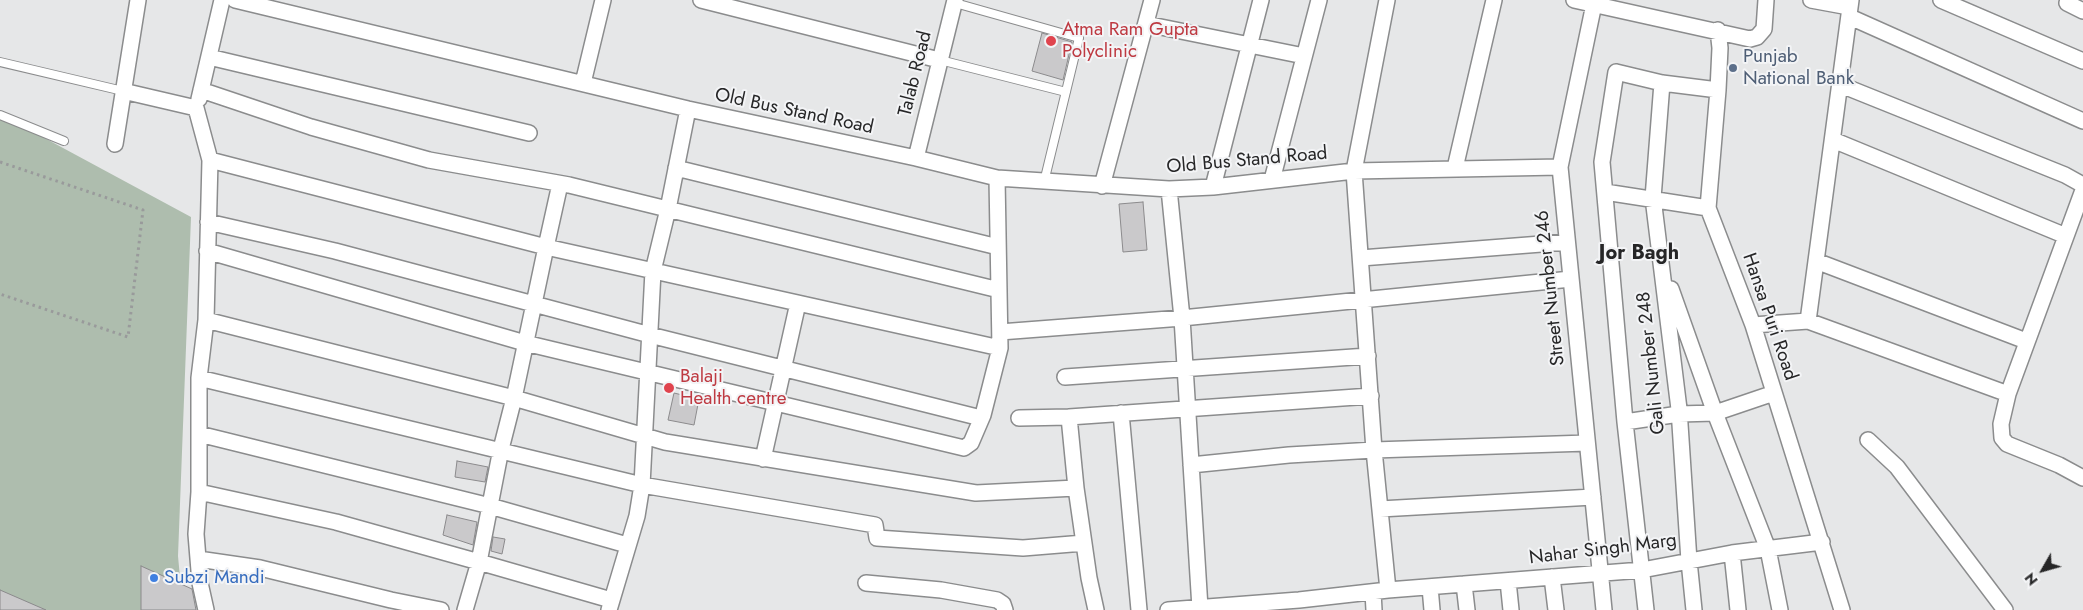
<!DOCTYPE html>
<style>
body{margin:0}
#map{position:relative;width:2083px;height:610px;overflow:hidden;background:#e6e7e8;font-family:Jost,sans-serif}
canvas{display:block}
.north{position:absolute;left:2018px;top:545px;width:50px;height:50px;-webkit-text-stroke:4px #f3f4f6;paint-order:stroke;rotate:232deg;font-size:14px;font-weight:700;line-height:20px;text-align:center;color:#262627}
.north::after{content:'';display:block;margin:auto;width:18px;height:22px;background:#262627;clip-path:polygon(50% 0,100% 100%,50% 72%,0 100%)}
</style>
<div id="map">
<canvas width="2083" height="610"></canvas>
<div class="north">N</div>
</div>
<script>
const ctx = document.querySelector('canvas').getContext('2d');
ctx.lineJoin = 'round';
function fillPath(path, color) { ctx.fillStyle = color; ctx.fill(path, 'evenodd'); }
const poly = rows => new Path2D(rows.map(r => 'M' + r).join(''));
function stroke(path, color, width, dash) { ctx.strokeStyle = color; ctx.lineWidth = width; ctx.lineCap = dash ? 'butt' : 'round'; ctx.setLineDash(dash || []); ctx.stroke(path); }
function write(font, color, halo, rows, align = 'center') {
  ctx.font = font + ' Jost,sans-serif'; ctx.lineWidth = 4; ctx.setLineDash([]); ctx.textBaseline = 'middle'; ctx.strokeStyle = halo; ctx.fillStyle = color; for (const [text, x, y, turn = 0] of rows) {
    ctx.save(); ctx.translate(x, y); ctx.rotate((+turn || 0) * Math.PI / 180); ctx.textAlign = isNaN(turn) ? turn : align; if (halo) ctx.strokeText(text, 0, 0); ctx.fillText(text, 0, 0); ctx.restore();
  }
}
fillPath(poly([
 [0,114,191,217,178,556,183,610,16,610,0,603]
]), '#aebdae');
const building = poly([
 [1042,33,1072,42,1063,80,1032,71,1042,33],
 [1143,202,1147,250,1123,252,1119,204,1143,202],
 [674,393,699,399,694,425,668,420,674,393],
 [457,461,488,467,485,482,455,477,457,461],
 [447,515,477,522,473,545,443,535,447,515],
 [493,537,505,539,502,554,491,551,493,537],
 [141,566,192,589,196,610,141,610,141,566],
 [0,590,46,610,0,610,0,590]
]);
fillPath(building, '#cac9cb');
stroke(building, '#8b8a8c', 1);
const service = poly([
 [955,3,1079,38,1044,182],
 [940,60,1066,92],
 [0,62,123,91],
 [0,115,64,141]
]);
const minor = poly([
 [235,0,688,109,916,158,997,178,1169,189,1213,187,1354,171,1560,167],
 [701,0,939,60],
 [1574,0,1750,39,1757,37,1764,29,1766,0],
 [1811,0,1849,7],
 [1941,0,2083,61],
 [2067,3,2083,11],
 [1594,4,1560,167,1604,610],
 [1850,17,2083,121],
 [1146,24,1304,56],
 [1718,30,1720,48,1718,90,1708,208,1753,325,1842,610],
 [209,57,529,133],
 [583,83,603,0],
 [1662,83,1653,198,1679,409,1689,561,1694,610],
 [1841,85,2065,175,2083,185],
 [201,90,311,127,429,160,569,185,999,290],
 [123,91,196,108,210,160],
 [199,99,222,0],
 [1833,140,2066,236],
 [115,144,138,0],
 [916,158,955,0],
 [676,168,998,247],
 [1455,168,1494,0],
 [1272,180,1319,0],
 [1102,186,1152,0],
 [1213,187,1261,0],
 [1169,189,1182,318,1200,608],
 [1605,192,1708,208],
 [208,222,335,251,650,335,981,418],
 [207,251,525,343,964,448,971,443,983,415,1000,348],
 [1361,258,1567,242],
 [1816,261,2026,341],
 [1671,289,1715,413,1768,549,1780,610],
 [206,320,514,398,665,442,976,493,1076,488,1069,417],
 [1808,321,2008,394,2083,190],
 [1753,325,1808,321,1851,0],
 [1000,332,1182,318,1571,279],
 [1065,377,1368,356],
 [199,378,642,485,875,525,877,538,1023,548,1084,543],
 [2008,394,2001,424,2002,438,2007,444,2059,465,2083,478],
 [1121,413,1139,610],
 [1019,418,1069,417,1371,396],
 [1625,422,1679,414,1715,413,1774,393],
 [199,434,490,506,627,545],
 [1868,440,1897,467,2005,610],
 [763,459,798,303],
 [1191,465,1289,455,1374,450,1587,443],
 [1076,488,1089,578,1096,610],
 [199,492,199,378,206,320,210,160,546,247,560,184],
 [1380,509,1593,497],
 [1732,553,1738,610],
 [198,559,260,568,391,600,441,610],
 [1552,577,1556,610],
 [1508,581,1511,610],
 [866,583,941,590,997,600,1003,604,1005,610],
 [1464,584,1467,610],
 [1430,587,1432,610],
 [1388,590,1642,570,1732,553,1822,542],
 [1373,592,1374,610],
 [206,610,200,583,196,534,199,492,336,522,479,562,501,449,514,398,546,247,1000,348,997,178],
 [465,610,479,562,611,600],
 [609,610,637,516,642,485,653,271,668,209,688,109],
 [1168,610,1299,600,1388,590,1374,450,1354,171,1387,0],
 [1646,610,1625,422,1602,162,1616,72,1662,83,1718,90]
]);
stroke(service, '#8b8c8d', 10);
stroke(minor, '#8b8c8d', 18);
stroke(poly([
 [0,162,143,210,128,337,0,294]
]), '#999a9b', 3, [2.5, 4]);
stroke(service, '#fff', 8);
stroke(minor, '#fff', 15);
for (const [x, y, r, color] of [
 [1051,41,6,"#e0444e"],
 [1733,68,5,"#5c6f8a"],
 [669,388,6,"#e0444e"],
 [154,578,5,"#3f7fe0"]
]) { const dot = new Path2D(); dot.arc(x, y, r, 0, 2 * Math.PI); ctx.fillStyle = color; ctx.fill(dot); stroke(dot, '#f3f4f6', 2); }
write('19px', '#be3a42', '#f3f4f6', [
 ["Atma Ram Gupta",1062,30],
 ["Polyclinic",1062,52],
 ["Balaji",680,377],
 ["Health centre",680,399]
], 'left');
write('19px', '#4e5e75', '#f3f4f6', [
 ["Punjab",1743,57],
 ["National Bank",1743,79]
], 'left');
write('19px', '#262627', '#f3f4f6', [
 ["Talab Road",916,74,-76],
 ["Old Bus Stand Road",794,112,12],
 ["Old Bus Stand Road",1247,161,-5],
 ["Street Number 246",1551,288,-96],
 ["Hansa Puri Road",1769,317,71],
 ["Gali Number 248",1652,363,-96],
 ["Nahar Singh Marg",1603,550,-7]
]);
write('19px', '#366cbe', '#f3f4f6', [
 ["Subzi Mandi",164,578]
], 'left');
write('bold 20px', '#262627', '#f3f4f6', [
 ["Jor Bagh",1639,254]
]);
</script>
